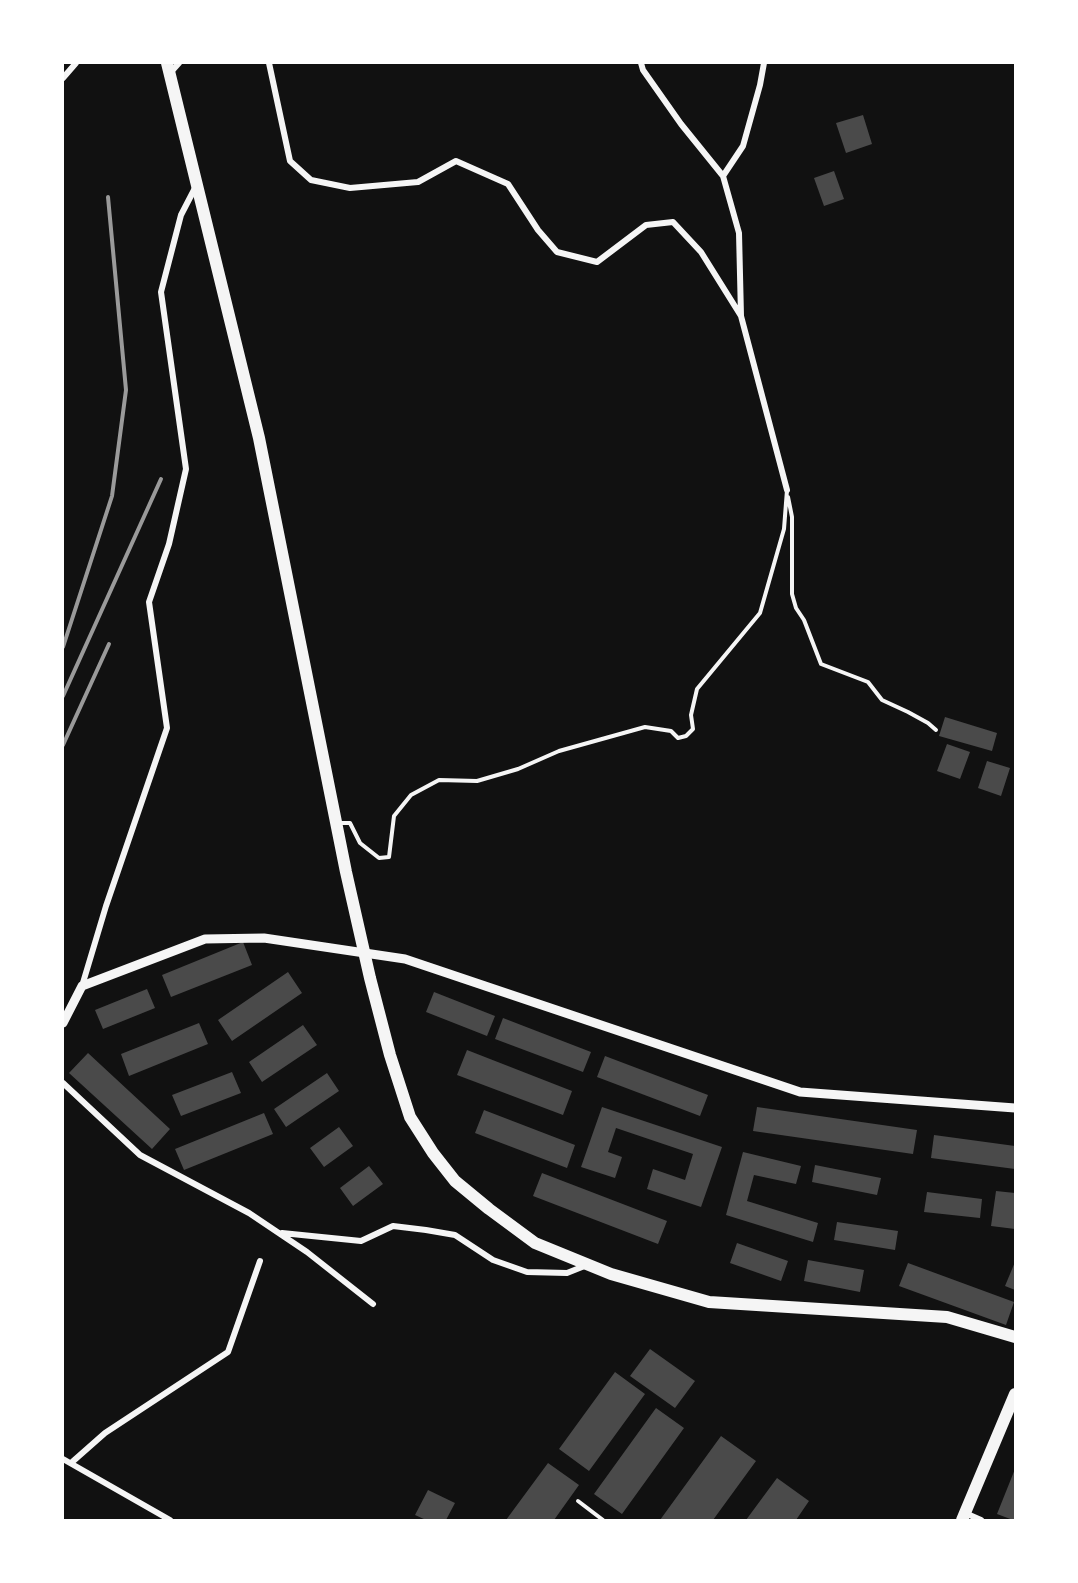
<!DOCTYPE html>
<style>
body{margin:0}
#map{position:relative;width:1078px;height:1583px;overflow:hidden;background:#111;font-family:"Source Sans 3",sans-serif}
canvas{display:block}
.frame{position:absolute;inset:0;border:64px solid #fff;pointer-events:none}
</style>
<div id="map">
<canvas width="1078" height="1583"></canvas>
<div class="frame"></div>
</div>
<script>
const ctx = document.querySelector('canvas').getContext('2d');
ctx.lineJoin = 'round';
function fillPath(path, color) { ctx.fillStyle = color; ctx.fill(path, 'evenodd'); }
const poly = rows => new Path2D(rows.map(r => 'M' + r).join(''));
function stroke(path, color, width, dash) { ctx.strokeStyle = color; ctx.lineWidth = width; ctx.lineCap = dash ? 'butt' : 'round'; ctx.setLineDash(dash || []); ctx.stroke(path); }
fillPath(poly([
 [863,115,872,144,846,153,836,123],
 [834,171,844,199,824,206,814,178],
 [945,717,997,733,992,751,939,736],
 [947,744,970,752,960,779,937,771],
 [987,761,1010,768,1001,796,978,788],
 [243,942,252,965,171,997,162,975],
 [288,972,302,993,232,1041,218,1020],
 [147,989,155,1008,103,1029,95,1010],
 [434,992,495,1016,487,1036,426,1012],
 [503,1018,591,1052,583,1072,495,1039],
 [199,1023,208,1044,129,1076,121,1054],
 [303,1025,317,1045,262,1082,249,1062],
 [467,1050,572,1091,563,1115,457,1075],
 [88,1053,170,1129,152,1149,69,1073],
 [605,1056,708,1095,700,1116,597,1077],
 [232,1072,241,1093,181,1116,172,1095],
 [327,1073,339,1091,286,1127,274,1109],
 [602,1107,722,1147,701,1207,647,1189,653,1169,685,1180,693,1154,616,1128,608,1152,622,1157,615,1178,581,1167],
 [757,1107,917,1130,913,1154,753,1131],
 [484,1110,575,1145,567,1168,475,1133],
 [264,1113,273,1134,184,1170,175,1149],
 [339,1127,353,1146,324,1167,310,1148],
 [934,1135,1015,1146,1015,1169,931,1158],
 [743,1152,801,1166,796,1184,754,1175,747,1201,818,1223,813,1242,726,1215],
 [815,1165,881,1178,877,1195,812,1182],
 [369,1166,383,1184,353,1206,340,1188],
 [542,1173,667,1221,658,1244,533,1196],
 [996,1191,1015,1193,1015,1229,991,1226],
 [927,1192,982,1199,980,1218,924,1212],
 [837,1222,898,1231,895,1250,834,1240],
 [737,1243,788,1261,781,1281,730,1263],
 [808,1260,864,1270,860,1292,804,1281],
 [1015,1262,1015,1290,1005,1286],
 [908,1263,1014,1302,1006,1325,899,1286],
 [650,1349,695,1381,675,1408,630,1376],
 [615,1372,645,1394,589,1471,559,1449],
 [656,1408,684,1428,622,1514,594,1494],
 [721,1436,756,1461,713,1520,660,1520],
 [548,1463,579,1485,554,1520,506,1520],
 [1015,1469,1015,1520,1013,1520,997,1514],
 [777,1478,809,1501,796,1520,746,1520],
 [428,1490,455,1503,446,1520,426,1520,415,1515]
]), '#4a4a4a');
stroke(poly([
 [788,497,792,517,792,594,796,608,804,620,821,664,868,682,882,700,908,712,928,723,936,730],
 [340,823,350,823,360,843,379,858,389,857,394,816,411,795,439,780,477,781,518,769,559,751,645,727,671,731,678,738,686,736,693,729,691,715,697,689,760,613,784,529,787,490],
 [578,1501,603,1520]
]), '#f5f5f5', 4);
stroke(poly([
 [269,63,290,161,311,180,350,188,418,182,456,161,508,184,538,230,557,252,597,262,646,225,673,222,701,252,741,316],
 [641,63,643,70,681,124,723,176,739,233,741,316,787,490],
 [170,73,179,63],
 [63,78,76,63],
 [723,176,743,146,760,85,764,63],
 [82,986,106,906,167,728,149,602,169,544,186,469,161,292,181,215,195,188],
 [63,1083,140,1155,249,1213,307,1252,373,1304],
 [282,1233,361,1241,393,1226,426,1230,455,1235,493,1260,527,1272,567,1273,587,1265],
 [63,1459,170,1520],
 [71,1463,105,1433,228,1352,260,1261],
 [965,1513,981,1520]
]), '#f5f5f5', 6);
stroke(poly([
 [63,1023,82,986,205,939,264,938,405,959,800,1092,1015,1108]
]), '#f5f5f5', 9);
stroke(poly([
 [962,1520,1015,1394]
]), '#f5f5f5', 12);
stroke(poly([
 [167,63,259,438,346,872,370,978,390,1055,410,1117,433,1153,455,1181,489,1209,535,1243,611,1274,709,1302,947,1317,1015,1337]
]), '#f5f5f5', 12);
stroke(poly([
 [63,647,112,496,126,390,108,197],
 [63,696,161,479],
 [63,745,109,644]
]), '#9a9a9a', 4);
</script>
